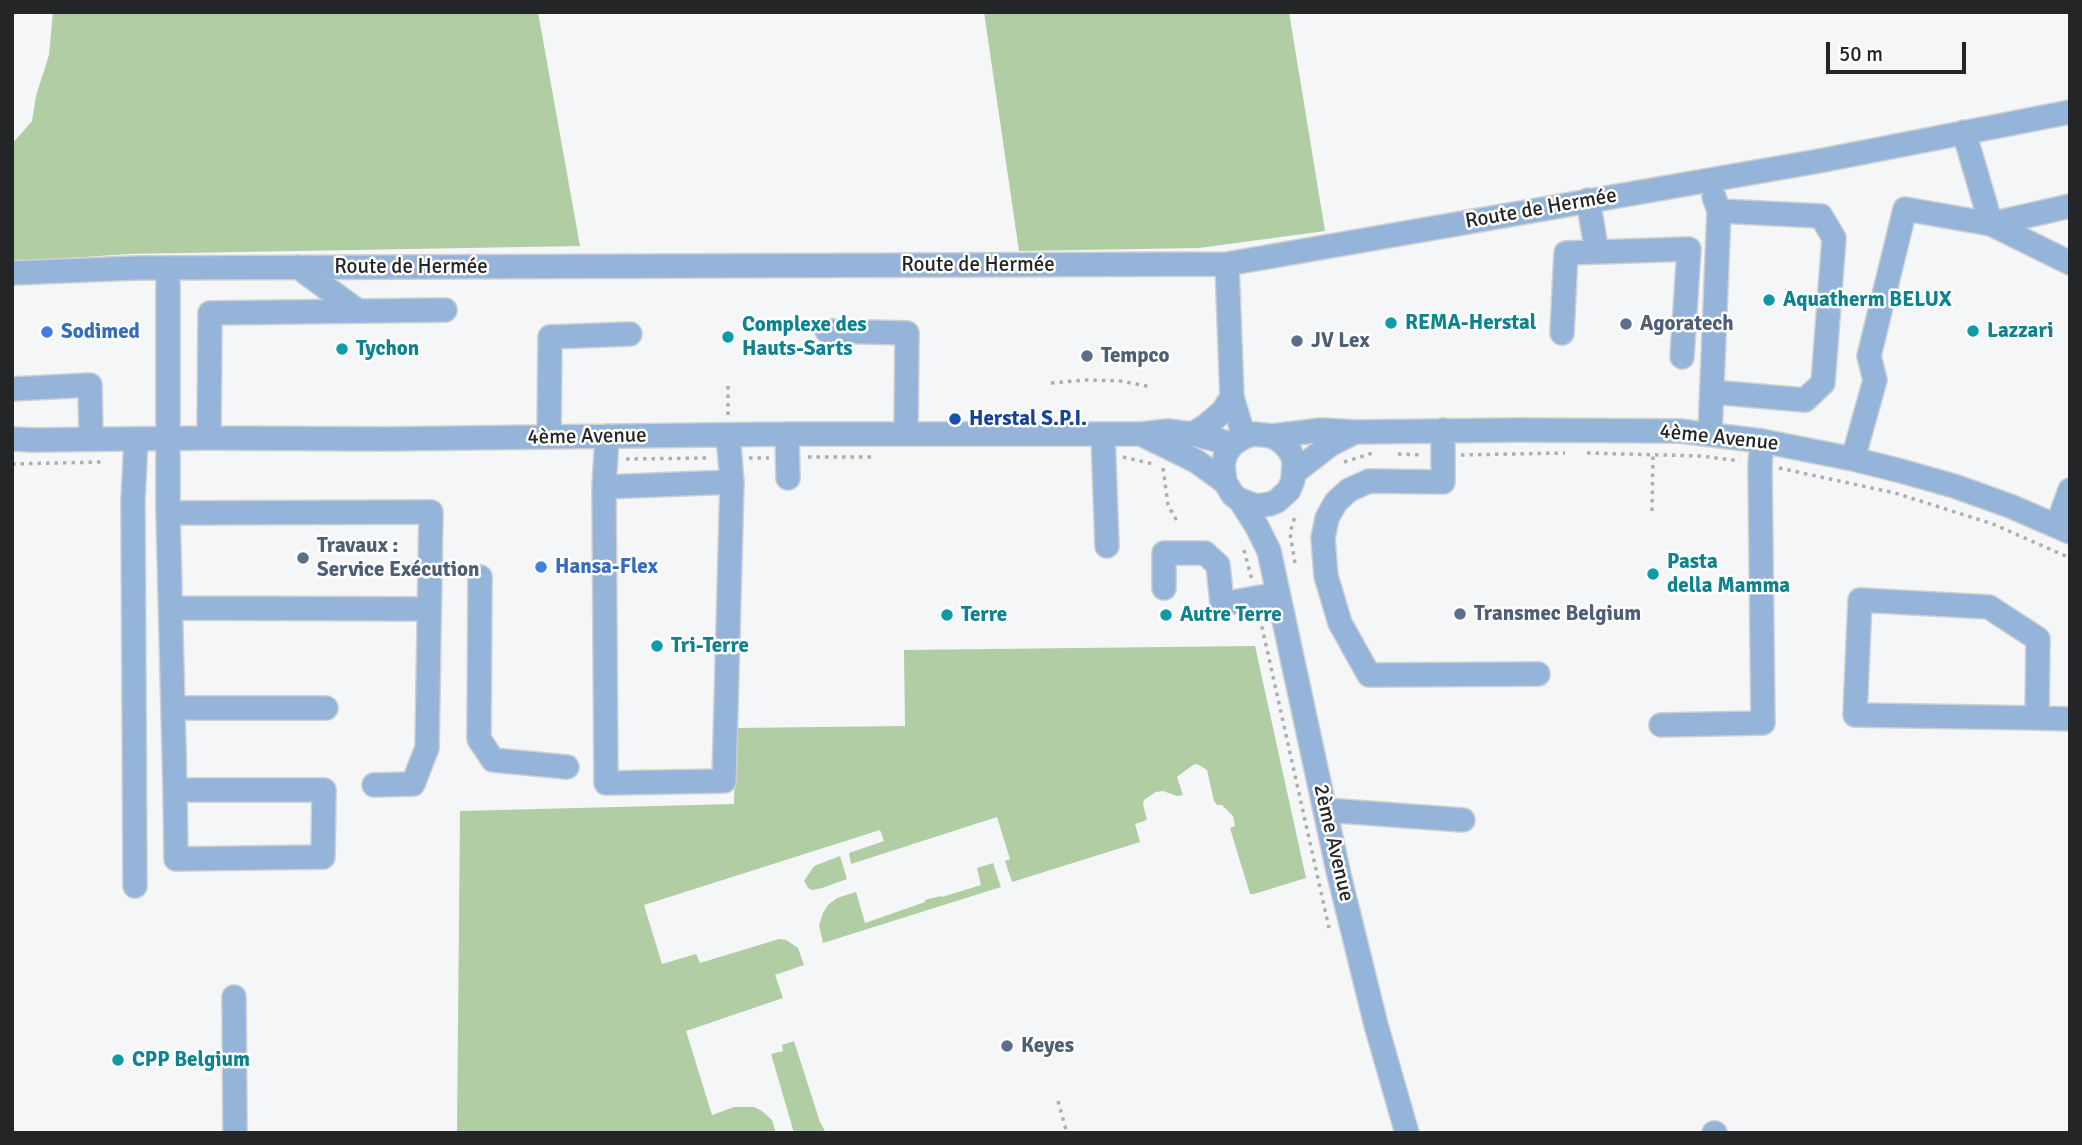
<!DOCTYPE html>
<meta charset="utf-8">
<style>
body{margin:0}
#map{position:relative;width:2082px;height:1145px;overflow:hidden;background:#f5f6f8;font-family:Signika,sans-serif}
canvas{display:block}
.frame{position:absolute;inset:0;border:14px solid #242526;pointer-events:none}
.scale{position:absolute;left:1826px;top:42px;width:140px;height:32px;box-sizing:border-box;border:4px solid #242526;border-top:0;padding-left:9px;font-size:21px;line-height:24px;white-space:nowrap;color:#242526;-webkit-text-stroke:5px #fff;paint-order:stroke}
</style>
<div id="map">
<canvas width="2082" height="1145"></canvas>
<div class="frame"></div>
<div class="scale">50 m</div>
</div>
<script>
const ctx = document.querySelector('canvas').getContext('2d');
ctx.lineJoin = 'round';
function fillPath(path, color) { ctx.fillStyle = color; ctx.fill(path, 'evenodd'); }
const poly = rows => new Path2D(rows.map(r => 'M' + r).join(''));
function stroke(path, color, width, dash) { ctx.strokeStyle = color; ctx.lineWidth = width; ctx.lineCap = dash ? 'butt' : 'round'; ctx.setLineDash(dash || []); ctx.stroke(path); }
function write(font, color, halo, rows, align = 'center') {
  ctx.font = font + ' Signika,sans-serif'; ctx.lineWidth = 5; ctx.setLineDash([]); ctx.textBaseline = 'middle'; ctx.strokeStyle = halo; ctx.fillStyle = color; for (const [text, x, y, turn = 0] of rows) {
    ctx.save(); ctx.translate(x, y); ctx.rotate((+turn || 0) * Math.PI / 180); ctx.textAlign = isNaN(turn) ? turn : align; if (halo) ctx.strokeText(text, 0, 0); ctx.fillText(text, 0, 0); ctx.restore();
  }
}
fillPath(poly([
 [53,12,538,12,580,246,128,254,12,262,12,144,32,121,36,96,49,55],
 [984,12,1289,12,1325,231,1199,248,1019,251],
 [1255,646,1306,878,1254,894,1250,894,1230,828,1235,826,1233,816,1222,805,1217,805,1214,801,1207,770,1197,764,1193,765,1177,777,1183,795,1177,796,1163,791,1156,792,1144,800,1143,804,1147,820,1135,824,1140,842,1012,882,1005,861,1010,859,997,817,851,864,849,853,884,841,880,830,644,905,662,964,696,954,700,963,779,939,786,940,798,948,804,965,775,975,783,998,686,1031,712,1115,734,1107,754,1107,762,1111,772,1120,776,1133,457,1133,460,811,734,804,736,728,905,726,904,650],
 [840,856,847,879,822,888,813,890,808,888,804,881,814,866],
 [993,863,1001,887,823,943,819,925,823,913,828,905,837,898,856,892,865,923,925,902,925,900,941,896,942,897,981,885,977,868],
 [794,1041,820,1122,826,1133,794,1133,771,1054,783,1051,782,1045]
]), '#b1cda4');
const minor = poly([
 [1964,132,1991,224,2070,206],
 [1588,200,1597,252,1689,249,1682,357],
 [1227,264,1232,397,1244,437],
 [298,267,358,311],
 [168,268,168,513,431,512,427,748,413,784,374,785],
 [12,273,135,268,1227,264,1819,161,2070,112],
 [827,331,907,333,906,434],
 [1562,333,1566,253,1597,252],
 [12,389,90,385,91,439],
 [1712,392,1805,400,1823,383,1834,238,1821,216,1719,211],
 [1443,430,1443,482,1369,481,1349,490,1336,502,1327,518,1323,538,1326,576,1340,623,1369,675,1538,674],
 [787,434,788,478],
 [1103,434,1107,546],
 [1141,434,1196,461,1225,482,1233,495,1240,500,1256,506,1270,504,1277,501,1289,490,1293,480,1294,460,1290,451,1282,442,1272,436],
 [1193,434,1207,425,1223,411,1232,397],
 [1710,434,1719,211,1714,197],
 [607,436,604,487,606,783,724,781,732,482,728,435],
 [549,437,550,337,630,334],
 [209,438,210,313,445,310],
 [12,439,33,440,209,438,384,439,787,434,1141,434,1168,431,1193,434,1233,444],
 [1853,459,1875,380,1869,356,1905,209,1991,224,2070,263],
 [1295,472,1331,444,1355,432],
 [1225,482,1223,465,1226,453,1233,444,1244,437,1254,434,1272,436,1322,430,1355,432,1517,430,1680,431,1762,441,1853,459,1901,471,1954,486,2010,506,2070,532],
 [604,487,732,482],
 [1240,500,1256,525,1269,551,1339,875,1376,1025,1407,1133],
 [168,513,175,790,324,790,323,857,176,859,175,790],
 [2057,526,2070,490],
 [480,577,479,739,493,760,567,767],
 [1164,588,1164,553,1205,553,1218,565,1222,604,1278,594],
 [171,608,429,609],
 [173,708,326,708],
 [2037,718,2038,639,1989,607,1860,600,1855,715,2037,718,2070,719],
 [1661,725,1763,723,1760,464,1762,441],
 [1325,810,1463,820],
 [135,886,133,501,136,439],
 [234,997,235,1133],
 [1714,1133,1715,1133]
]);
stroke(minor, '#cfd0d2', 26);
stroke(poly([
 [1051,383,1086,380,1120,381,1152,387],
 [728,415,728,386],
 [1587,453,1701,456,1740,461],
 [1398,454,1422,455],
 [1461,455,1565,453],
 [808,457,874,457],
 [1123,457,1153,464],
 [749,458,769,458],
 [626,459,710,458],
 [1344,462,1373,453],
 [12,464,101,462],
 [1163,468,1168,505,1178,523],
 [1779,468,1895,493,1993,524,2070,558],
 [1652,511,1653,455],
 [1244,550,1252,580],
 [1295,563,1290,533,1296,513],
 [1260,618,1329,928],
 [1058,1101,1067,1133]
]), '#adaeaf', 3.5, [3.5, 5]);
stroke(minor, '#94b4d9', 23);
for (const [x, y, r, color] of [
 [1769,300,7,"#0f9aa8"],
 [1391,323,7,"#0f9aa8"],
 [1626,324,7,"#5c6f8a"],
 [1973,331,7,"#0f9aa8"],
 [47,332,7,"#3f7fe0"],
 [728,337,7,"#0f9aa8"],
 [1297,341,7,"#5c6f8a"],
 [342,349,7,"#0f9aa8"],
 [1087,356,7,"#5c6f8a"],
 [955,419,7,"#1a4fb4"],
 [303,558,7,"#5c6f8a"],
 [541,567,7,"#3f7fe0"],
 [1653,574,7,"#0f9aa8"],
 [1460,614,7,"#5c6f8a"],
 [947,615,7,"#0f9aa8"],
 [1166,615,7,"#0f9aa8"],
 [657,646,7,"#0f9aa8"],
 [1007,1046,7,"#5c6f8a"],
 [118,1060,7,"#0f9aa8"]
]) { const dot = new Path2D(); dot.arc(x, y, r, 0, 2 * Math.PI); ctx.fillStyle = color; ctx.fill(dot); stroke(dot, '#fff', 2.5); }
write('21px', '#242526', '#fff', [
 ["Route de Hermée",1541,209,-10],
 ["Route de Hermée",978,265],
 ["Route de Hermée",411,267],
 ["4ème Avenue",587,437,-1],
 ["4ème Avenue",1719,438,6],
 ["2ème Avenue",1333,843,77]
]);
write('bold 21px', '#0d838f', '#fff', [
 ["Aquatherm BELUX",1783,300],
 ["REMA-Herstal",1405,323],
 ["Complexe des",742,325],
 ["Hauts-Sarts",742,349],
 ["Lazzari",1987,331],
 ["Tychon",356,349],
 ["Pasta",1667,562],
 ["della Mamma",1667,586],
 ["Terre",961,615],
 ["Autre Terre",1180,615],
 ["Tri-Terre",671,646],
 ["CPP Belgium",132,1060]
], 'left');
write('bold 21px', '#4e5e75', '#fff', [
 ["Agoratech",1640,324],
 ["JV Lex",1311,341],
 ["Tempco",1101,356],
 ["Travaux :",317,546],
 ["Service Exécution",317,570],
 ["Transmec Belgium",1474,614],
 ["Keyes",1021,1046]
], 'left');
write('bold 21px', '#366cbe', '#fff', [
 ["Sodimed",61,332],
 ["Hansa-Flex",555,567]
], 'left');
write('bold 21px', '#164399', '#fff', [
 ["Herstal S.P.I.",969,419]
], 'left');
</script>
